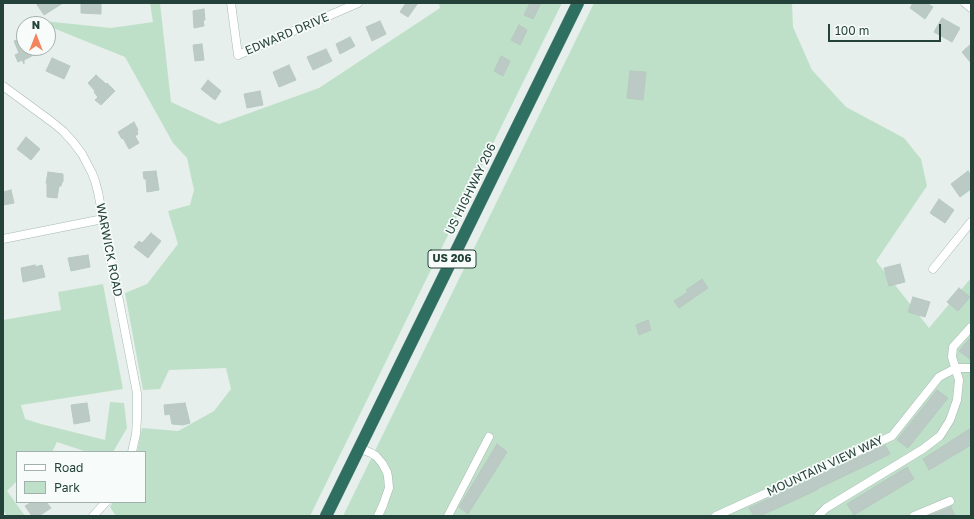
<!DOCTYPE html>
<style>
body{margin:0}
#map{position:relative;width:974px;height:519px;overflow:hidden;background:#e6efeb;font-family:"Golos Text",sans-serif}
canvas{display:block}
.frame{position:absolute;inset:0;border:4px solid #24423a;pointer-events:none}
.legend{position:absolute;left:16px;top:451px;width:130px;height:52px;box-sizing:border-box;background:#f7fbf9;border:1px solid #a3b1ad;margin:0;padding:5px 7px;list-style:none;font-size:12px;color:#24423a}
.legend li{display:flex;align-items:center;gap:8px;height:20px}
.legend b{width:20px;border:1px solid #a3b1ad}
.north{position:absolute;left:16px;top:16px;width:40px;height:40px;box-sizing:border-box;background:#f7fbf9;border:1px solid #a3b1ad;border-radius:50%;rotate:0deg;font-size:11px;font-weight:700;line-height:16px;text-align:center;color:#24423a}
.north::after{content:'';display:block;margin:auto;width:14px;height:18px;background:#f4845f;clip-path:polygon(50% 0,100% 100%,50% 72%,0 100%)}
.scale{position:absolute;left:828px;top:24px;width:113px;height:18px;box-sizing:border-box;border:2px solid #24423a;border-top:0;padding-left:5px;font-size:12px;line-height:14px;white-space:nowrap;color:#24423a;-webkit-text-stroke:3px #f7fbf9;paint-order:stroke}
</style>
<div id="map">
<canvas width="974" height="519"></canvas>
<div class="frame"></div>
<ul class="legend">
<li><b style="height:5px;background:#fff"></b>Road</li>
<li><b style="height:11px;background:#bfe0c8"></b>Park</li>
</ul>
<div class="north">N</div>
<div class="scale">100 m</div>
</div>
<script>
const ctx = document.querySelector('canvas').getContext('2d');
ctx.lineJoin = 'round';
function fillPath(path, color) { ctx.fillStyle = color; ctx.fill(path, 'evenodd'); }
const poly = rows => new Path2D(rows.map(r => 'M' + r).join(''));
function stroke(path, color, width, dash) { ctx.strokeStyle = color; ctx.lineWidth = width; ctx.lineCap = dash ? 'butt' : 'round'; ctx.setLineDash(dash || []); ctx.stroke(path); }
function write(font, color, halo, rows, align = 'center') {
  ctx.font = font + ' "Golos Text",sans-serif'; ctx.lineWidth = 3.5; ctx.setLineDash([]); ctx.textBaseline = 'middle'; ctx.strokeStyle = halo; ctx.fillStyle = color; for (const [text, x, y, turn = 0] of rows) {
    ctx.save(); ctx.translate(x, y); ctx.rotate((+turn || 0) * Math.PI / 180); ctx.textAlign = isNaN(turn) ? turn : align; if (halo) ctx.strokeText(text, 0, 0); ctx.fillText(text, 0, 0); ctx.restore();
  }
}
fillPath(poly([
 [150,3,160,3,171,102,219,124,319,88,440,8,439,3,562,3,310,516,116,516,110,507,113,502,145,502,145,452,137,452,142,428,178,431,214,411,231,389,226,368,169,370,160,389,143,390,125,293,147,284,178,244,168,211,190,205,194,190,187,158,173,143,125,57,48,26,48,24,44,24,34,20,111,28,153,22],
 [594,3,792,3,793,27,812,70,846,107,904,138,921,159,927,186,876,261,929,328,971,278,971,516,343,516],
 [103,284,123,389,21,405,25,419,41,424,105,440,110,402,124,403,127,428,113,452,87,452,57,442,52,452,17,452,17,481,7,491,25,516,7,516,3,510,3,320,61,310,58,292]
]), '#bfe0c8');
const building = poly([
 [36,3,63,3,44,15,36,3],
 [81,3,101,3,101,14,81,13,81,3],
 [406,3,418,3,408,17,400,12,406,3],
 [530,3,541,3,533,19,524,15,530,3],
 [913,3,927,3,933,7,925,19,910,8,913,3],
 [204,9,205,20,203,20,204,26,194,28,193,11,204,9],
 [942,18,960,28,952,42,934,32,942,18],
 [380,21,386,34,372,41,366,27,380,21],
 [519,25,527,30,520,45,511,40,519,25],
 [24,37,24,48,31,48,34,55,24,60,24,64,22,60,18,62,15,55,19,53,14,41,24,37],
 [350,37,355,46,340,54,336,44,350,37],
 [202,44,204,60,195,61,193,45,202,44],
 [971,44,971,63,962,52,971,44],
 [326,49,332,61,313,70,307,57,326,49],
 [501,56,510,61,503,76,494,71,501,56],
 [52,58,70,66,64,79,46,71,52,58],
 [289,65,296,80,279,87,273,72,289,65],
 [630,71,646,72,643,100,627,98,630,71],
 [96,75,106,84,107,83,115,91,101,105,95,100,98,97,94,92,95,91,88,83,96,75],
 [208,80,221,91,215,100,201,89,208,80],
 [260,91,263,105,247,108,244,94,260,91],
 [134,122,138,130,137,131,138,134,135,136,139,143,129,149,123,138,122,139,118,132,134,122],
 [26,137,40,149,31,160,17,149,26,137],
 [156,171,159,190,147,192,146,179,144,179,143,172,156,171],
 [968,171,971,175,971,189,960,197,951,184,968,171],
 [48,172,63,174,63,182,62,182,61,186,59,186,57,198,47,197,47,183,46,183,48,172],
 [11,190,14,203,3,205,3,192,11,190],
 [939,199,954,210,945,223,930,213,939,199],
 [151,233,161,241,148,258,134,247,139,241,142,243,151,233],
 [88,255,90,267,71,271,68,258,88,255],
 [900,264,905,282,889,286,884,268,900,264],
 [35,265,35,267,42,265,45,277,23,282,21,268,35,265],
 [702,279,708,288,679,308,674,301,688,292,686,290,702,279],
 [959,288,970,297,958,311,947,302,959,288],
 [913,297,930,302,925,317,908,312,913,297],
 [648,320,651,330,639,335,636,325,648,320],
 [971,337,971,360,959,351,971,337],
 [937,390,948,398,908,448,897,440,937,390],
 [87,403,90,421,74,424,71,405,87,403],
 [185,403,190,423,183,425,172,424,170,414,165,415,164,405,185,403],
 [971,428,971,445,929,470,923,459,971,428],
 [497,444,507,452,468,514,459,507,497,444],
 [885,445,890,454,817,489,817,490,760,516,754,516,749,508,885,445],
 [907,467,914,479,854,515,847,504,907,467],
 [32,502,46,502,51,508,39,516,32,516,25,506,32,502],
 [951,507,955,516,928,516,951,507]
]);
fillPath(building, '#bbcac4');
stroke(building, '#b8c9c2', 1);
const street = poly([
 [231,3,238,55,358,3],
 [965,3,971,8],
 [3,86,52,122,63,131,73,142,82,154,92,173,95,181,98,192,137,393,137,419,136,434,132,452],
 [3,239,103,219],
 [933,269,971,222],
 [359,448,371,453,376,456,382,463,387,472,388,477,389,488,383,505,378,516],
 [93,516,106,502],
 [448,516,489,437],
 [716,516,892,436,939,377,956,368,971,368],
 [818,516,826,508,923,449,940,436,950,420,957,400,959,380,952,357,953,347,971,327],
 [914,516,950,501]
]);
const highway = poly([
 [326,516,578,3]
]);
stroke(street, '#a8b8b2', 9);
stroke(highway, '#c2cac8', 13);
stroke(street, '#fff', 8);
stroke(highway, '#2f6f62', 12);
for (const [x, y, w] of [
 [452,259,48]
]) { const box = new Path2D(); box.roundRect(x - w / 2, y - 9, w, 18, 3); ctx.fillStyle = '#f7fbf9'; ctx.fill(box); stroke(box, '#24423a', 1); }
write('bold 11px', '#24423a', null, [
 ["US 206",452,259]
]);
write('12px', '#24423a', '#f7fbf9', [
 ["EDWARD DRIVE",287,34,-23],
 ["US HIGHWAY 206",471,189,-64],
 ["WARWICK ROAD",109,250,79],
 ["MOUNTAIN VIEW WAY",825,466,-25]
]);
</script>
